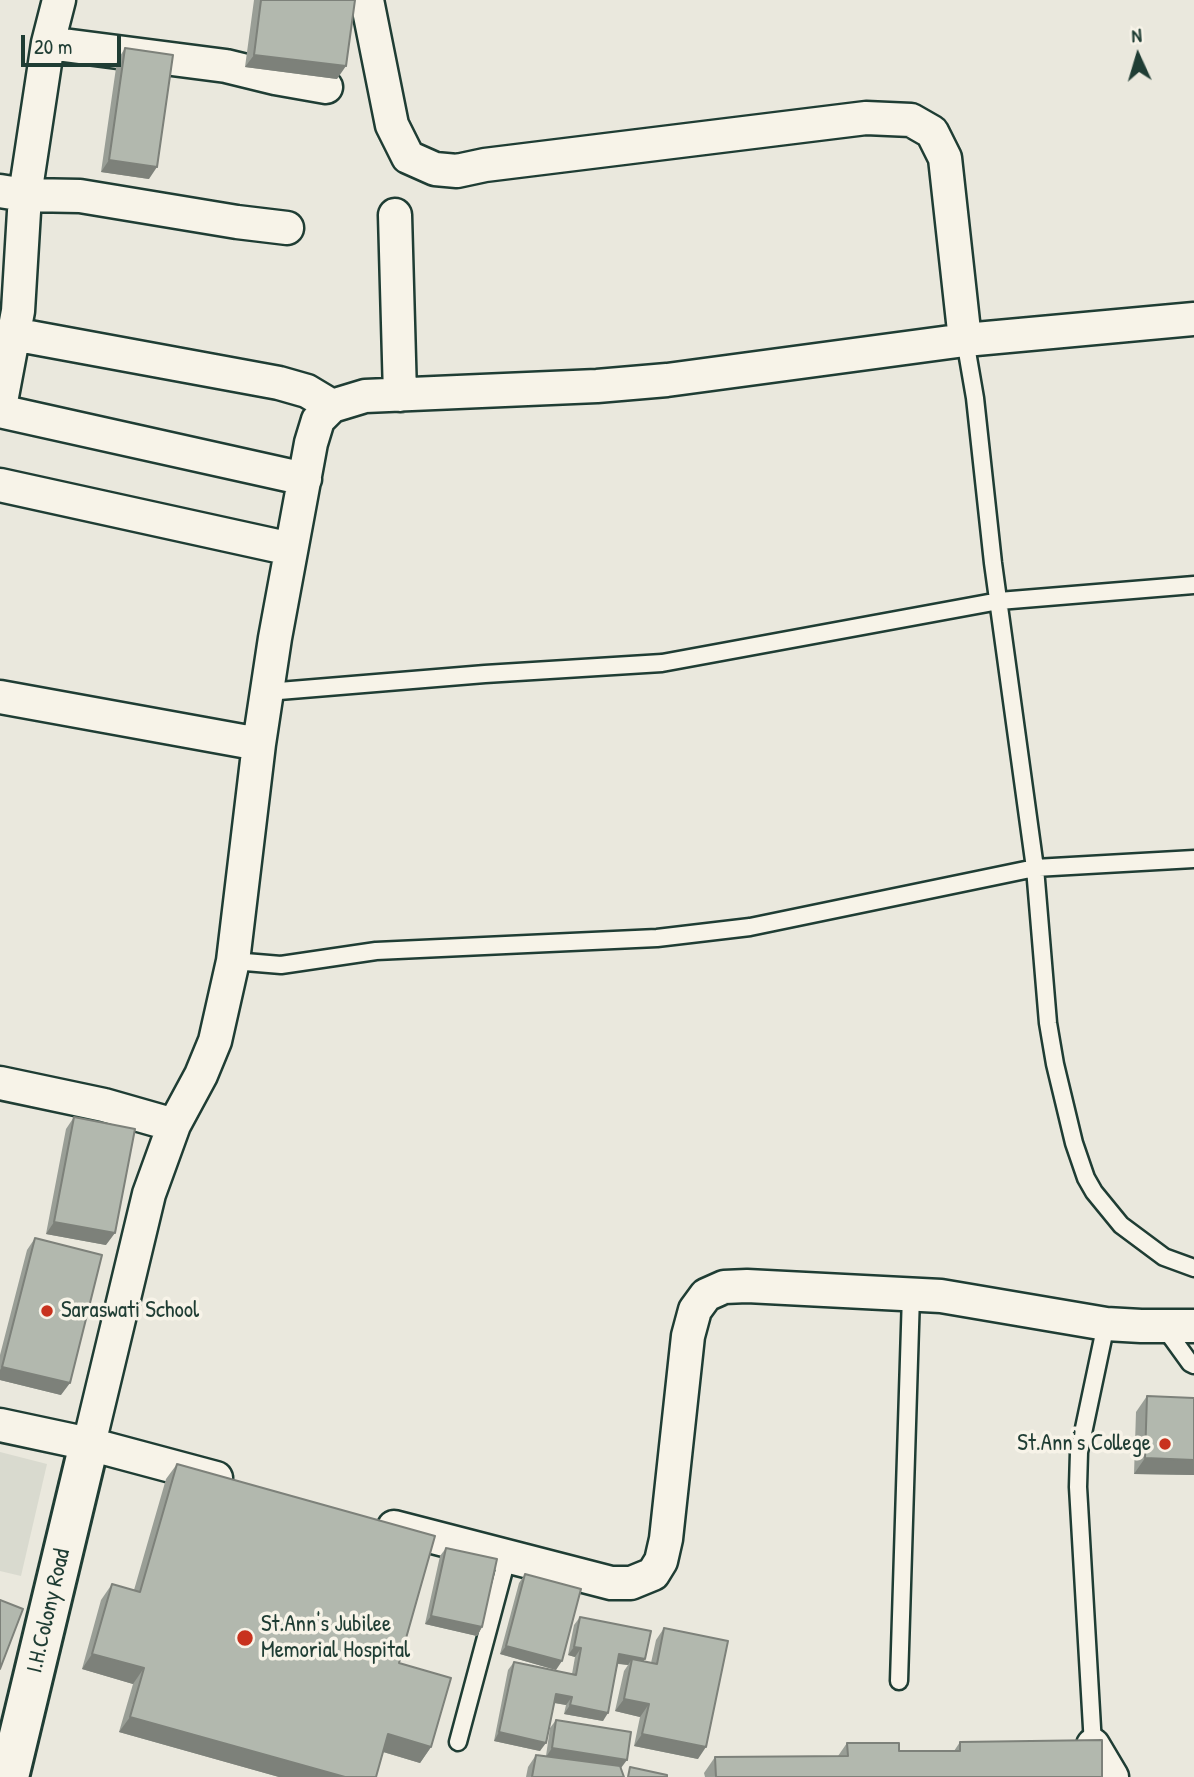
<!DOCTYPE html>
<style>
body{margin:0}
#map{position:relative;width:1194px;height:1777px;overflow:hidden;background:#eae8dd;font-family:"Patrick Hand",sans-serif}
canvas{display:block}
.north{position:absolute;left:1103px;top:21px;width:70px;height:70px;-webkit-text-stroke:5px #f7f3e8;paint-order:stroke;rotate:356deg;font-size:19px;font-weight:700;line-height:28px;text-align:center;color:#1f3d34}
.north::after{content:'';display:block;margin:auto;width:24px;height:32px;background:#1f3d34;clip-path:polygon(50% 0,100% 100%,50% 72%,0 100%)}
.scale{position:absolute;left:21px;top:35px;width:100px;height:32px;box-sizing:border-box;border:4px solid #1f3d34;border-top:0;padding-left:9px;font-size:21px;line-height:24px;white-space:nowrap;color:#1f3d34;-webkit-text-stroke:5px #f7f3e8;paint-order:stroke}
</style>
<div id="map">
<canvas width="1194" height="1777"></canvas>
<div class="north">N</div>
<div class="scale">20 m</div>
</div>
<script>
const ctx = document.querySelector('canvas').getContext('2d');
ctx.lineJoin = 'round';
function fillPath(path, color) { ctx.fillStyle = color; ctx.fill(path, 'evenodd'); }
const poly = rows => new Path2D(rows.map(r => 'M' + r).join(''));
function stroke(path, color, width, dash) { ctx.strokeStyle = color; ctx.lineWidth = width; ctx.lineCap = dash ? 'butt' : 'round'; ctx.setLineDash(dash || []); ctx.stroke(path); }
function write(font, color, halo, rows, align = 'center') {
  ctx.font = font + ' "Patrick Hand",sans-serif'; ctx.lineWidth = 7; ctx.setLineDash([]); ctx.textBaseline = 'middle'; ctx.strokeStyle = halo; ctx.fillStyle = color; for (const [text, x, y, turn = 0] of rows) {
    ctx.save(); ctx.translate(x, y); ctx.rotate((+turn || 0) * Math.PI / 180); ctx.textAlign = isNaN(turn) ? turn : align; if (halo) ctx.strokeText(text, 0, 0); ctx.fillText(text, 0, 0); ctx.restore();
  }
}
fillPath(poly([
 [0,1452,47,1464,21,1576,0,1571]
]), '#d9dacf');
const service = poly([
 [965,340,975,398,993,563,1035,868,1048,1023,1055,1064,1074,1143,1086,1178,1094,1192,1121,1225,1164,1257,1194,1268],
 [267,692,485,674,662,663,999,601,1194,585],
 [233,961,281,965,376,951,657,938,750,927,1035,868,1194,859],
 [1164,1327,1190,1363,1194,1365],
 [899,1681,911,1295],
 [458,1742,508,1555],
 [1093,1745,1078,1487,1079,1452,1106,1324]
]);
const minor = poly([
 [367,0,392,125,408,157,435,169,457,171,485,165,866,118,911,120,932,132,945,158,965,340],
 [48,43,226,66,275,78,326,87],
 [0,191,25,195,80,196,237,222,287,228],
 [395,215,400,395],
 [13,334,279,383,307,391,332,406],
 [0,407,18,311,25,195,48,43,59,0],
 [0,411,305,479],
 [0,485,291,549],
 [0,697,259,744],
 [0,1083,104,1105,174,1125],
 [0,1425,89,1444,216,1478],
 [89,1444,149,1194,174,1125,201,1075,215,1041,233,961,259,744,275,638,311,443,318,420,332,406,365,396,597,386,667,380,965,340,1194,319],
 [394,1527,611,1583,631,1583,653,1574,661,1561,666,1539,688,1336,695,1310,706,1295,724,1287,747,1286,941,1296,1106,1324,1141,1326,1194,1326],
 [1093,1745,1112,1777]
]);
const tertiary = poly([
 [9,1777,89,1444]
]);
stroke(service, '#1f3d34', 21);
stroke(minor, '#1f3d34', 37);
stroke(tertiary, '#1f3d34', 44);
stroke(service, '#f7f3e8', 16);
stroke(minor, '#f7f3e8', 32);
stroke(tertiary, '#f7f3e8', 38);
fillPath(poly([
 [254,0,355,0,337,79,245,67],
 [125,48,149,179,101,172,117,61],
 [74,1117,106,1245,46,1234,66,1129],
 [35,1238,61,1395,0,1380,0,1355,27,1250],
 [1147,1396,1194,1398,1194,1475,1134,1474,1136,1412],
 [177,1464,399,1663,431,1747,420,1763,383,1752,376,1777,279,1777,119,1732,133,1684,82,1669,101,1600,112,1584,134,1590,166,1479],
 [446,1548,482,1627,477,1636,425,1624,440,1556],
 [525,1574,556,1670,500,1654,519,1583],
 [580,1617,644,1661,651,1663,656,1640,664,1628,698,1759,634,1746,640,1717,615,1711,624,1671,628,1665,618,1664,603,1721,564,1714,566,1705,554,1703,540,1751,494,1741,508,1670,514,1662,572,1674,575,1657,568,1655,574,1625],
 [556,1720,621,1768,624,1777,526,1777,528,1767,536,1755,546,1756,550,1728],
 [960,1742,1102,1777,705,1777,704,1773,715,1757,838,1756,847,1743,899,1751,954,1751]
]), '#999e96');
fillPath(poly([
 [254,55,346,66,337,79,245,67],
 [109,160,157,167,149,179,101,172],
 [54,1222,115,1233,106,1245,46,1234],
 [2,1367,70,1383,61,1395,0,1380,0,1370],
 [1145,1458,1194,1460,1194,1475,1134,1474],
 [431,1616,482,1627,477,1636,425,1624],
 [506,1646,562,1661,556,1670,500,1654],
 [574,1647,581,1648,575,1657,568,1655],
 [92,1654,144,1668,133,1684,82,1669],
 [619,1654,645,1659,639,1668,632,1659,628,1665,614,1663],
 [556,1694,572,1697,566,1705,550,1702],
 [624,1699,649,1704,640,1717,615,1711],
 [570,1705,608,1713,603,1721,564,1714],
 [130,1717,345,1777,279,1777,119,1732],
 [499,1732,546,1743,540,1751,494,1741],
 [388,1734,431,1747,420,1763,377,1750],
 [642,1734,706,1747,698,1759,634,1746],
 [552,1748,627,1760,621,1768,546,1757]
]), '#7d817a');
const building = poly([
 [261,0,355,0,346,66,254,55,261,0],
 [125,48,173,55,157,167,109,160,125,48],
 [74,1117,135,1129,115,1233,54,1222,74,1117],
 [35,1238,102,1255,70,1383,2,1367,35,1238],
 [1147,1396,1194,1398,1194,1460,1145,1458,1147,1396],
 [177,1464,435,1536,399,1663,451,1678,431,1747,388,1734,376,1777,345,1777,130,1717,144,1668,92,1654,112,1584,140,1592,177,1464],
 [446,1548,497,1559,482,1627,431,1616,446,1548],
 [525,1574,581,1589,562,1661,506,1646,525,1574],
 [0,1600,23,1609,0,1669,0,1600],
 [580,1617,651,1631,645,1659,619,1654,608,1713,570,1705,572,1697,556,1694,546,1743,499,1732,514,1662,576,1675,581,1648,574,1647,580,1617],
 [664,1628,728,1641,706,1747,642,1734,649,1704,624,1699,632,1659,657,1664,664,1628],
 [556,1720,631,1732,627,1760,552,1748,556,1720],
 [1102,1740,1102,1777,716,1777,715,1757,848,1756,847,1743,899,1743,899,1751,960,1751,960,1742,1102,1740],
 [536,1755,620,1766,624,1777,532,1777,536,1755],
 [630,1767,667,1775,667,1777,628,1777,630,1767]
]);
fillPath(building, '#b2b8ae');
stroke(building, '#7d817a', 2);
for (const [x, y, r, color] of [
 [47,1311,7,"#c8321e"],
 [1165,1444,7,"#c8321e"],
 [245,1638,9,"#c8321e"]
]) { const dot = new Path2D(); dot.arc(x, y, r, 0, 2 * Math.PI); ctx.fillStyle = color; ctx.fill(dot); stroke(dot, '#f7f3e8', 2.5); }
write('23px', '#1f3d34', '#f7f3e8', [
 ["Saraswati School",61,1311],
 ["St.Ann's College",1151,1444,"right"],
 ["St.Ann's Jubilee",261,1625],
 ["Memorial Hospital",261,1651]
], 'left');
write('23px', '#1f3d34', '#f7f3e8', [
 ["I.H.Colony Road",49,1611,-77]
]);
</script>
